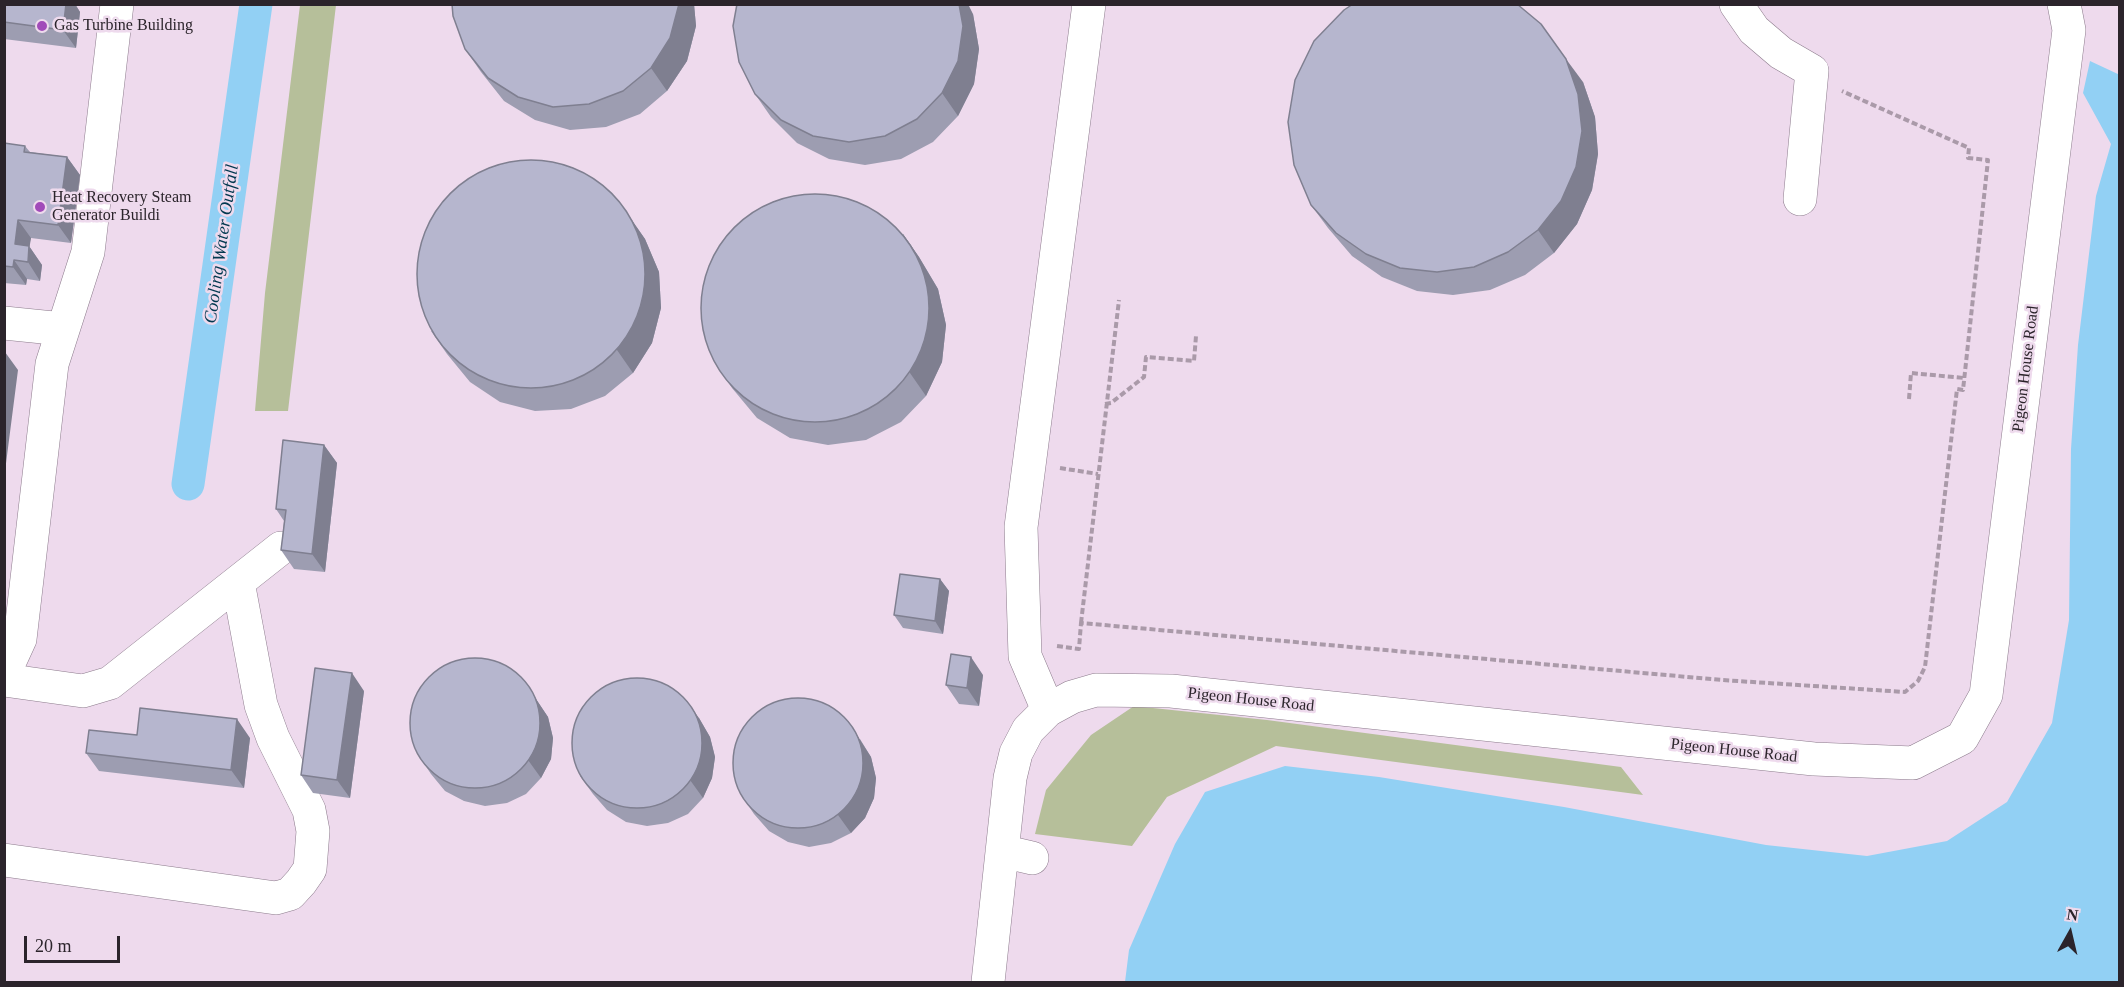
<!DOCTYPE html>
<style>
body{margin:0}
#map{position:relative;width:2124px;height:987px;overflow:hidden;background:#eedaed;font-family:"Times New Roman",serif}
canvas{display:block}
.frame{position:absolute;inset:0;border:6px solid #2b242b;pointer-events:none}
.north{position:absolute;left:2040px;top:903px;width:60px;height:60px;-webkit-text-stroke:4px #eedaed;paint-order:stroke;rotate:8deg;font-size:16px;font-weight:700;line-height:24px;text-align:center;color:#2b242b}
.north::after{content:'';display:block;margin:auto;width:21px;height:27px;background:#2b242b;clip-path:polygon(50% 0,100% 100%,50% 72%,0 100%)}
.scale{position:absolute;left:24px;top:936px;width:96px;height:27px;box-sizing:border-box;border:3px solid #2b242b;border-top:0;padding-left:8px;font-size:18px;line-height:21px;white-space:nowrap;color:#2b242b;-webkit-text-stroke:4px #eedaed;paint-order:stroke}
</style>
<div id="map">
<canvas width="2124" height="987"></canvas>
<div class="frame"></div>
<div class="north">N</div>
<div class="scale">20 m</div>
</div>
<script>
const ctx = document.querySelector('canvas').getContext('2d');
ctx.lineJoin = 'round';
function fillPath(path, color) { ctx.fillStyle = color; ctx.fill(path, 'evenodd'); }
const poly = rows => new Path2D(rows.map(r => 'M' + r).join(''));
function stroke(path, color, width, dash) { ctx.strokeStyle = color; ctx.lineWidth = width; ctx.lineCap = dash ? 'butt' : 'round'; ctx.setLineDash(dash || []); ctx.stroke(path); }
function write(font, color, halo, rows, align = 'center') {
  ctx.font = font + ' "Times New Roman",serif'; ctx.lineWidth = 5; ctx.setLineDash([]); ctx.textBaseline = 'middle'; ctx.strokeStyle = halo; ctx.fillStyle = color; for (const [text, x, y, turn = 0] of rows) {
    ctx.save(); ctx.translate(x, y); ctx.rotate((+turn || 0) * Math.PI / 180); ctx.textAlign = isNaN(turn) ? turn : align; if (halo) ctx.strokeText(text, 0, 0); ctx.fillText(text, 0, 0); ctx.restore();
  }
}
fillPath(poly([
 [300,5,336,5,288,411,255,411,265,293],
 [1134,706,1267,720,1621,767,1643,795,1276,746,1167,797,1132,846,1035,834,1046,790,1091,735]
]), '#b6bf9a');
fillPath(poly([
 [2090,61,2120,75,2119,982,1125,982,1129,950,1175,844,1205,792,1285,766,1379,777,1564,807,1766,845,1867,856,1947,841,2007,802,2052,723,2069,620,2071,449,2078,345,2096,196,2111,144,2083,93]
]), '#92d0f4');
stroke(poly([
 [188,484,256,4]
]), '#92d0f4', 33);
const minor = poly([
 [1736,4,1754,30,1781,53,1812,71,1800,199],
 [4,323,63,329],
 [4,674,20,639,52,364,88,252,117,4],
 [4,680,83,691,110,683,281,548],
 [1048,710,1025,656,1021,527,1089,4],
 [1002,851,1032,858],
 [4,860,276,898,290,894,301,882,310,869,313,831,309,810,273,738,261,705,238,582],
 [988,982,1010,778,1016,753,1028,730,1048,710,1072,697,1096,690,1171,691,1814,759,1913,763,1962,738,1986,695,2069,30,2064,4]
]);
stroke(minor, '#8c7b8c', 34);
stroke(poly([
 [1909,399,1911,373,1964,378],
 [1105,404,1111,403,1144,377,1146,357,1194,361,1196,336],
 [1060,468,1098,474],
 [1081,623,1119,300],
 [1057,646,1079,649,1081,623,1722,680,1905,692,1918,681,1925,667,1957,389,1963,390,1988,160,1968,158,1969,148,1842,91]
]), '#aa9aa9', 4, [6, 3]);
stroke(minor, '#fff', 33);
fillPath(poly([
 [4,4,75,4,80,12,76,48,4,39],
 [452,4,694,4,696,26,687,61,667,91,640,114,606,127,570,130,535,120,504,101,481,72,465,49],
 [973,14,979,49,974,84,958,116,933,142,901,159,865,165,829,159,797,143,771,117,755,94],
 [1583,82,1595,117,1598,154,1592,190,1577,224,1554,253,1525,275,1490,290,1453,295,1417,291,1382,277,1352,256,1328,228,1311,205],
 [4,143,25,146,30,152,67,157,80,175,71,243,31,238,29,246,42,265,40,281,27,279,26,285,4,283],
 [629,216,645,239,659,272,661,308,652,343,633,373,605,396,571,409,535,411,500,402,470,382,447,354,431,331],
 [903,234,919,257,938,289,946,325,942,362,926,396,901,422,866,440,828,445,790,438,757,418,732,388,716,365],
 [324,445,337,463,325,572,294,569,281,550,284,521,276,509],
 [940,579,949,591,943,634,903,628,894,615],
 [983,675,979,706,959,704,946,685],
 [524,681,548,717,553,738,551,759,541,778,526,794,507,803,485,806,464,801,445,791,431,774,419,756],
 [364,691,350,798,313,793,301,775],
 [699,718,710,737,715,757,712,778,703,798,688,814,668,823,647,826,626,822,607,810,593,794,580,776],
 [137,735,250,738,244,788,99,771,86,753],
 [860,739,871,757,876,778,874,798,865,818,851,833,831,843,809,847,788,842,769,831,754,814,742,796]
]), '#9d9db1');
fillPath(poly([
 [63,4,75,4,80,12,76,48,63,30],
 [679,4,694,4,696,26,687,61,667,91,651,68],
 [959,4,968,4,973,14,979,49,974,84,958,116,942,93],
 [1566,59,1583,82,1595,117,1598,154,1592,190,1577,224,1554,253,1538,230],
 [67,157,80,175,71,243,58,225],
 [629,216,645,239,659,272,661,308,652,343,633,373,617,350],
 [18,220,31,238,27,263,15,244],
 [903,234,919,257,938,289,946,325,942,362,926,396,910,373],
 [29,246,42,265,40,281,28,262],
 [14,260,27,279,26,285,13,267],
 [5,352,18,370,4,479,4,358],
 [324,445,337,463,325,572,312,554],
 [940,579,949,591,943,634,935,621],
 [971,657,983,675,979,706,967,688],
 [352,673,364,691,350,798,337,780],
 [524,681,548,717,553,738,551,759,541,778,528,760],
 [686,700,699,718,710,737,715,757,712,778,703,798,690,780],
 [237,719,250,738,244,788,231,770],
 [848,721,871,757,876,778,874,798,865,818,851,833,838,815]
]), '#7f7f90');
const building = poly([
 [4,4,66,4,63,30,4,22,4,4],
 [452,4,679,4,670,38,651,68,623,91,589,104,553,107,518,97,488,78,465,49,453,16,452,4],
 [737,4,959,4,963,26,958,61,942,93,917,119,885,136,849,142,813,136,781,120,755,94,739,62,733,26,737,4],
 [1353,4,1517,4,1541,24,1566,59,1578,94,1582,131,1576,167,1561,201,1538,230,1508,252,1474,267,1437,272,1400,268,1366,254,1336,233,1311,205,1294,165,1288,122,1295,80,1314,41,1344,10,1353,4],
 [4,143,25,146,24,152,67,157,58,225,18,220,15,244,29,246,28,262,14,260,13,267,4,266,4,143],
 '417 274a114 114 0 1 1 228 0a114 114 0 1 1-228 0Z',
 '701 308a114 114 0 1 1 228 0a114 114 0 1 1-228 0Z',
 [283,440,324,445,312,554,281,550,286,510,276,509,283,440],
 [900,574,940,579,935,621,894,615,900,574],
 [951,654,971,657,967,688,946,685,951,654],
 '410 723a65 65 0 1 1 130 0a65 65 0 1 1-130 0Z',
 [315,668,352,673,337,780,301,775,315,668],
 '572 743a65 65 0 1 1 130 0a65 65 0 1 1-130 0Z',
 '733 763a65 65 0 1 1 130 0a65 65 0 1 1-130 0Z',
 [140,708,237,719,231,770,86,753,89,730,137,735,140,708]
]);
fillPath(building, '#b6b6ce');
stroke(building, '#7f7f90', 1.5);
for (const [x, y, r, color] of [
 [42,26,6,"#a14bb9"],
 [40,207,6,"#a14bb9"]
]) { const dot = new Path2D(); dot.arc(x, y, r, 0, 2 * Math.PI); ctx.fillStyle = color; ctx.fill(dot); stroke(dot, '#eedaed', 2); }
write('16px', '#2b242b', '#eedaed', [
 ["Gas Turbine Building",54,26],
 ["Heat Recovery Steam",52,198],
 ["Generator Buildi",52,216]
], 'left');
write('16px', '#2b242b', '#eedaed', [
 ["Pigeon House Road",2026,369,-83],
 ["Pigeon House Road",1251,700,6],
 ["Pigeon House Road",1734,751,6]
]);
write('italic 18px', '#01384f', '#eedaed', [
 ["Cooling Water Outfall",222,244,-82]
]);
</script>
